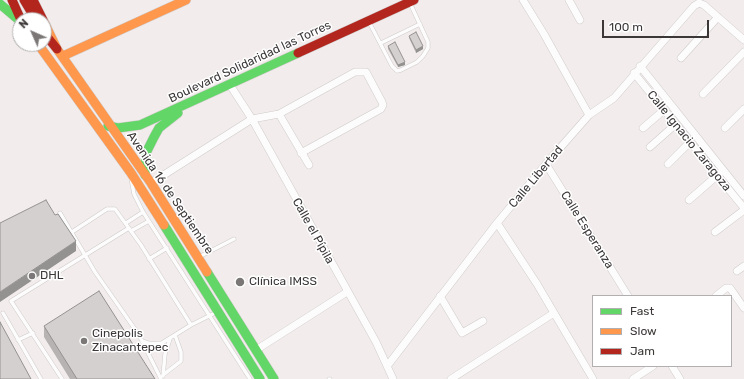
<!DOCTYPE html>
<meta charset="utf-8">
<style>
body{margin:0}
#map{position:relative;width:744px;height:379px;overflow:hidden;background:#f2edec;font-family:Rubik,sans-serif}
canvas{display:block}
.legend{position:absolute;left:592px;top:295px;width:140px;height:72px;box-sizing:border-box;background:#fff;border:1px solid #b1afaf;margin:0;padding:5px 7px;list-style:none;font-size:12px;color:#3b3837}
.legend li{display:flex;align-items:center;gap:8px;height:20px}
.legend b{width:20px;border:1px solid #b1afaf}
.north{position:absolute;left:12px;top:12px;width:40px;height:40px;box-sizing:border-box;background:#fff;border:1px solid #b1afaf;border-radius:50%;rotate:315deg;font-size:11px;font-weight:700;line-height:16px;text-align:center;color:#3b3837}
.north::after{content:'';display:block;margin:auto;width:14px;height:18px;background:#7b7776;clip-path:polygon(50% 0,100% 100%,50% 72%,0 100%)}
.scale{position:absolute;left:602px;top:20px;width:107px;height:18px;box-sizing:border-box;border:2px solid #3b3837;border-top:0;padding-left:5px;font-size:12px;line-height:14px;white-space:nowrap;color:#3b3837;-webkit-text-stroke:3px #fff;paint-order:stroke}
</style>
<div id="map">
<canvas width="744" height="379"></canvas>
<ul class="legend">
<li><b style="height:5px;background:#63d668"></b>Fast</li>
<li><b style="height:5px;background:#ff974d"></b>Slow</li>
<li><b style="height:5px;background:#b3261e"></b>Jam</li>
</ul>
<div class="north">N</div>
<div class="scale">100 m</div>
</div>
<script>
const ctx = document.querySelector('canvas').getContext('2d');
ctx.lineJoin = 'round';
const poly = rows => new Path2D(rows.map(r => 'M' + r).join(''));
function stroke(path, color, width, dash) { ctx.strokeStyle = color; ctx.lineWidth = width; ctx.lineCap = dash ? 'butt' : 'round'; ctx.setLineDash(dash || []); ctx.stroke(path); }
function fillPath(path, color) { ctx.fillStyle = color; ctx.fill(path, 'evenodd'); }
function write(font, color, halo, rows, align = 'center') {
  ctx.font = font + ' Rubik,sans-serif'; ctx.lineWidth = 3; ctx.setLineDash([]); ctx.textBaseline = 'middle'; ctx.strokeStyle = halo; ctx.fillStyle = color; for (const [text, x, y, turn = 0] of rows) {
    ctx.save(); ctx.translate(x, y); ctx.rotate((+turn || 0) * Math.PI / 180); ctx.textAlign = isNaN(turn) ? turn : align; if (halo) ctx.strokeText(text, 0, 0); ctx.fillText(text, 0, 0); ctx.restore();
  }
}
const lane = poly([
 [369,22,392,66,397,71,401,70,417,62,423,56,428,48,428,42,410,3],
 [381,43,420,24],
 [131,178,134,194,143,212,250,379],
 [60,213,95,272,139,335,161,379],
 [126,223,143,212],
 [131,231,149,221],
 [72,232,107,209,115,209,141,245,191,325],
 [199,257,234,239],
 [149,259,167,248],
 [3,313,41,379],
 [18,340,33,333],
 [142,341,151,344,162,343,191,325,213,314],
 [163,375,181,361,181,352,175,335],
 [163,376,165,354,170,339],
 [62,379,11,301,129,228],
 [329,379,330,379]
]);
const street = poly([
 [523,0,544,34,589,115],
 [569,0,580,20],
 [681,58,718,17],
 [640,66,744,196],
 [634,73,744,208],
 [230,85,252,119,376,342,393,379],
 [703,94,744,52],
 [279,114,309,165],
 [643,128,664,110],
 [725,128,744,109],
 [650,147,676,124],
 [546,164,628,296],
 [668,164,690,142],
 [151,183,252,119,279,114,355,72,366,72,382,102,383,105,381,109,301,153],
 [689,200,720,173],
 [497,223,537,284,593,379],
 [715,232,744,210],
 [737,271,744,266],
 [440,296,462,333,483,321],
 [716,296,726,288,730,288,744,308],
 [256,350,347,292],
 [388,365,497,223,546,164,589,115,614,98,694,6,699,3,704,5,744,40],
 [672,366,680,379],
 [451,379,554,313],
 [633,379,653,366]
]);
const fast = poly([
 [0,4,20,21],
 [108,126,118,128,140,125,298,53],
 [145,175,146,153,154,137,159,128,178,113],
 [164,225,260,379],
 [207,272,274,379]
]);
const slow = poly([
 [44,22,57,49,151,183,207,272],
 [38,44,131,173,164,225],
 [63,56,186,0]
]);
const jam = poly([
 [12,0,21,20],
 [24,0,36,20],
 [33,0,43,20],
 [44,33,57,49],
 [298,53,414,0]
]);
stroke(lane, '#cfcbca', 4.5);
stroke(street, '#cfcbca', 8);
stroke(fast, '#cfcbca', 10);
stroke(slow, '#cfcbca', 10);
stroke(jam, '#cfcbca', 10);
stroke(lane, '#fdfcfc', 3.5);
stroke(street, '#fdfcfc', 7);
stroke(fast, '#63d668', 9);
stroke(slow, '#ff974d', 9);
stroke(jam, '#b3261e', 9);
fillPath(poly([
 [409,36,423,49,416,53,409,38],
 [388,46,405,65,398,67,388,49],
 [44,326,155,379,70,379,44,337]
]), '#b6b3b2');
fillPath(poly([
 [423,46,423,49,416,53,416,50],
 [405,62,405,65,398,67,398,65],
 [76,241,76,251,0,302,0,292]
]), '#949291');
const building = poly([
 [416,32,423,46,416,50,409,36,416,32],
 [395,42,405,62,398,65,388,46,395,42],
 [46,200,55,215,58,214,76,241,0,292,0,223,46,200],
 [99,291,155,379,77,379,44,326,99,291],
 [0,322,31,379,0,379,0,322]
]);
fillPath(building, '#d4d0cf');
stroke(building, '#949291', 1);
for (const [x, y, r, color] of [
 [32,276,4,"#7b7776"],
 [240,282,5,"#7b7776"],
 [84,341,4,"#7b7776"]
]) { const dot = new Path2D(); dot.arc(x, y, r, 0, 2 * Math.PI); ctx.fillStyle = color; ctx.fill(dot); stroke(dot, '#fff', 1.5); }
write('12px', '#3b3837', '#fff', [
 ["Boulevard Solidaridad las Torres",250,62,-25],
 ["Calle Ignacio Zaragoza",689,141,51],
 ["Calle Libertad",536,177,-50],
 ["Avenida 16 de Septiembre",170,193,56],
 ["Calle Esperanza",587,230,58],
 ["Calle el Pípila",313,231,61]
]);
write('12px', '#3b3837', '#fff', [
 ["DHL",40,276],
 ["Clínica IMSS",249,282],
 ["Cinepolis",92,334],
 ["Zinacantepec",92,348]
], 'left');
</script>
